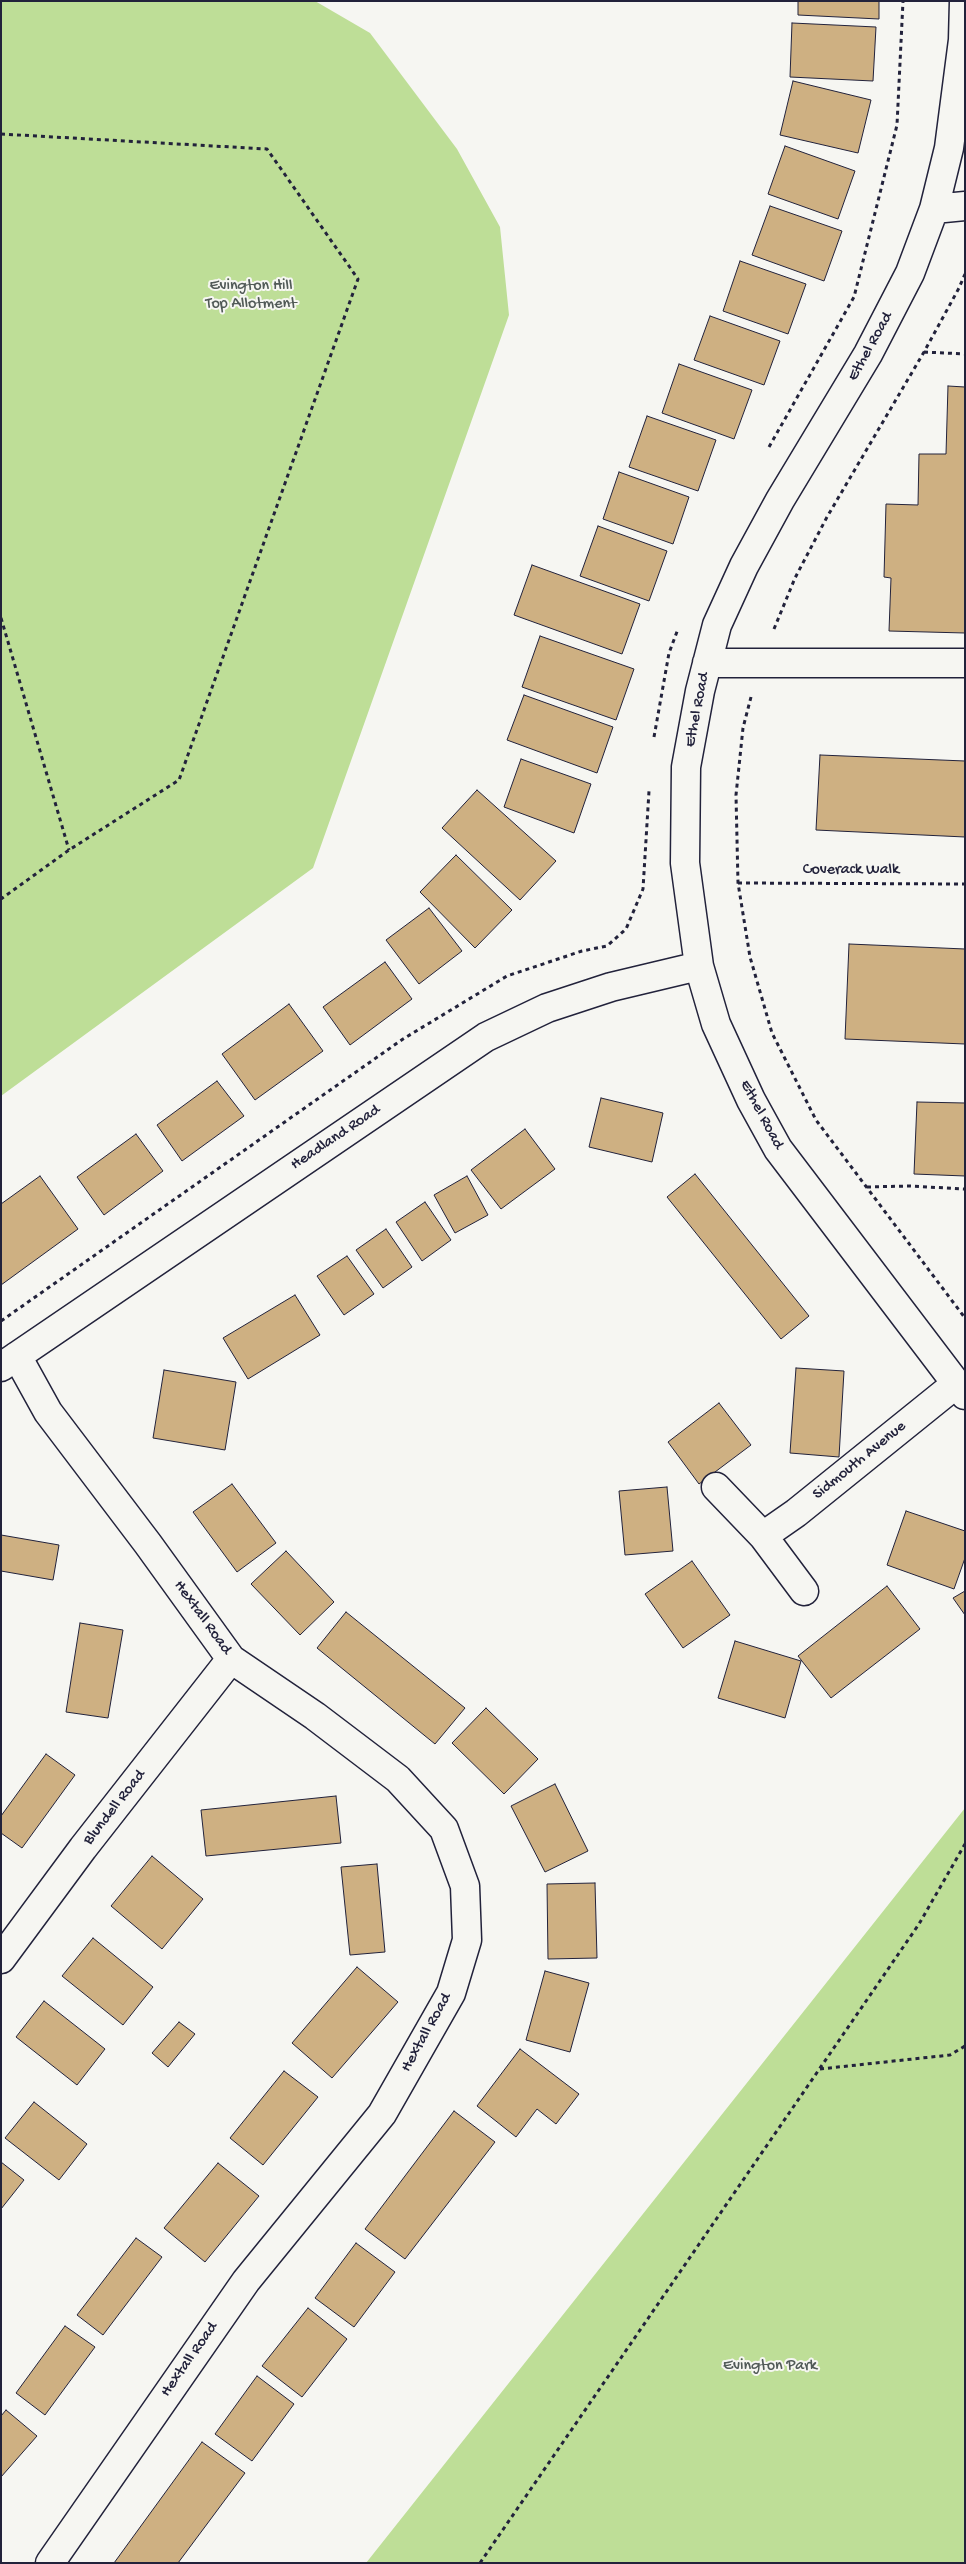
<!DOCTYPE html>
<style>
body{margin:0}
#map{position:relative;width:966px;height:2564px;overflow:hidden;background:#f6f6f2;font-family:"Gochi Hand",sans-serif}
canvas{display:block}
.frame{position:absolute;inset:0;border:2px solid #22223b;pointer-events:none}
</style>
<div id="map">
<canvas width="966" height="2564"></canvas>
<div class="frame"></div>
</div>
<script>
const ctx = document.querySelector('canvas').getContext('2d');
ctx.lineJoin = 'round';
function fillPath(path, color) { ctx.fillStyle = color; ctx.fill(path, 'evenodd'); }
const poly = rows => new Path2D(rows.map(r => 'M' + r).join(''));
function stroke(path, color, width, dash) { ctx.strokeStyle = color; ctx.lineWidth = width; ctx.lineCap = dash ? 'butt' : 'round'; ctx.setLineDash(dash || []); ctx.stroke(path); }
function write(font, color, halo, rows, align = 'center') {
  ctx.font = font + ' "Gochi Hand",sans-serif'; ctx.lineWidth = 4; ctx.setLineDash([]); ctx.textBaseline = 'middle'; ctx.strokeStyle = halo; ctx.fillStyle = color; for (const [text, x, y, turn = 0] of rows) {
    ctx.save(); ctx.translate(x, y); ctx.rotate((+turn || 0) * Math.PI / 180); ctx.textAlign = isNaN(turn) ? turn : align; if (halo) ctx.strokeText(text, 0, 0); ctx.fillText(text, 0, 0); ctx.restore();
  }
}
fillPath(poly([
 [1,1,315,1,370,33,457,149,500,227,509,315,313,868,1,1096],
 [965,1808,965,2563,366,2563]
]), '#bede97');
const building = poly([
 [798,1,879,1,879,19,798,15,798,1],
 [792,23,876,27,873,81,790,77,792,23],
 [793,81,871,100,858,153,780,135,793,81],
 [785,146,855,171,838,219,768,194,785,146],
 [770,206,842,231,824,281,752,255,770,206],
 [740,261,806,284,788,334,723,311,740,261],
 [710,316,780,341,764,385,694,360,710,316],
 [679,364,752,390,734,439,662,413,679,364],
 [948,386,965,387,965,633,889,631,891,578,884,577,886,504,918,505,919,454,946,454,948,386],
 [647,416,716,440,698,491,629,467,647,416],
 [619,472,689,497,673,544,603,519,619,472],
 [598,526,667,551,649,601,580,576,598,526],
 [532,565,640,604,622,654,514,615,532,565],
 [540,636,634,669,616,720,522,687,540,636],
 [524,695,613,727,597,773,507,740,524,695],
 [820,755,965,761,965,837,816,830,820,755],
 [521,759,591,784,574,833,504,807,521,759],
 [477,790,556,861,520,900,442,828,477,790],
 [456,855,512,910,475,948,420,892,456,855],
 [429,908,462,951,419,984,386,940,429,908],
 [849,944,965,949,965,1044,845,1039,849,944],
 [385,962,412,999,350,1045,323,1007,385,962],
 [289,1004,323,1051,255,1100,222,1054,289,1004],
 [217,1081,244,1116,182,1161,157,1125,217,1081],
 [601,1098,663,1113,652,1162,589,1147,601,1098],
 [917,1102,965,1103,965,1176,914,1174,917,1102],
 [525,1129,555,1169,501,1209,471,1170,525,1129],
 [136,1134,163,1171,104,1215,77,1177,136,1134],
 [695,1174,809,1316,781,1339,667,1197,695,1174],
 [40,1176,78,1229,1,1285,1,1204,40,1176],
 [467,1176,488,1215,455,1233,434,1195,467,1176],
 [425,1202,451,1240,422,1261,396,1222,425,1202],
 [386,1229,412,1267,383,1288,356,1250,386,1229],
 [347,1256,374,1294,344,1315,317,1276,347,1256],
 [295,1295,320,1335,248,1379,223,1338,295,1295],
 [796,1368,844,1371,839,1457,790,1453,796,1368],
 [164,1370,236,1382,225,1450,153,1438,164,1370],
 [719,1403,751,1445,699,1484,668,1442,719,1403],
 [232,1484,276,1543,237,1572,193,1512,232,1484],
 [667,1487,673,1551,625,1555,619,1491,667,1487],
 [906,1511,965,1531,965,1558,954,1589,887,1565,906,1511],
 [1,1535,59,1545,53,1580,1,1571,1,1535],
 [286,1551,334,1602,300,1635,251,1584,286,1551],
 [692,1561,730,1615,683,1648,645,1594,692,1561],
 [887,1586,920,1629,831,1698,798,1656,887,1586],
 [965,1591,965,1615,953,1598,965,1591],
 [346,1612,465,1708,435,1744,317,1648,346,1612],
 [80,1623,123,1630,108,1718,66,1712,80,1623],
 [735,1641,801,1661,785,1718,718,1698,735,1641],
 [486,1708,538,1759,504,1794,452,1743,486,1708],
 [46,1754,75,1775,22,1848,1,1833,1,1816,46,1754],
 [555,1784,588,1851,545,1872,511,1806,555,1784],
 [336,1796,341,1843,206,1856,201,1810,336,1796],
 [152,1856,203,1899,162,1949,111,1906,152,1856],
 [377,1864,385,1952,350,1955,341,1867,377,1864],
 [595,1883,597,1958,548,1959,547,1884,595,1883],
 [93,1938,153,1987,123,2025,62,1976,93,1938],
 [357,1967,398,2002,332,2078,292,2043,357,1967],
 [545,1971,589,1983,570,2052,526,2040,545,1971],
 [44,2001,105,2049,77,2085,16,2037,44,2001],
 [179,2022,195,2034,168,2067,152,2053,179,2022],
 [520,2049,579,2094,556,2124,537,2109,516,2137,477,2106,520,2049],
 [284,2071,318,2097,263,2165,230,2138,284,2071],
 [34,2102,87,2144,59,2180,5,2138,34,2102],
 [454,2111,495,2142,405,2259,365,2229,454,2111],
 [1,2162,24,2180,1,2209,1,2162],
 [218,2163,259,2196,205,2262,164,2228,218,2163],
 [136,2238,162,2257,103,2335,77,2315,136,2238],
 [356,2243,395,2272,354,2327,315,2298,356,2243],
 [308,2308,347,2339,302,2397,262,2366,308,2308],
 [65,2326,95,2347,45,2415,16,2393,65,2326],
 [257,2376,294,2404,252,2461,215,2434,257,2376],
 [6,2410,37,2436,1,2477,1,2416,6,2410],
 [202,2442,245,2473,178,2563,114,2563,202,2442]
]);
fillPath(building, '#ceb082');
stroke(building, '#22223b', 1);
const minor = poly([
 [964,1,963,40,949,148,934,209,910,273,868,354,780,500,744,566,717,625,700,691,686,767,685,863,699,966,716,1024,751,1100,778,1149,965,1395],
 [934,209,965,206],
 [707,663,965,663],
 [17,1356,48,1412,148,1544,231,1659,315,1716,398,1779,444,1829,465,1886,467,1940,451,1993,382,2114,246,2281,50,2563],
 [1,1367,486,1037,547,1008,611,987,699,966],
 [716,1487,763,1536,804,1591],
 [763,1536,796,1513,956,1384],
 [1,1959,83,1848,231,1659]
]);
stroke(minor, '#22223b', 31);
stroke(poly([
 [1,134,267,149,358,279,179,780,69,850,1,899],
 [924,352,965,354],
 [769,447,854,297,897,125,903,1],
 [1,618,69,850],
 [774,629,795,578,827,517,924,352,959,288,965,274],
 [751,697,743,728,736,795,738,883,750,957,772,1033,816,1120,965,1318],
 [654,737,669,653,678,629],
 [738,883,965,884],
 [867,1187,909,1186,965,1189],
 [1,1321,403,1039,507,976,582,951,607,946,626,929,643,889,649,791],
 [820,2069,950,2055,965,2046],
 [480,2563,919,1924,965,1844]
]), '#22223b', 3, [4, 4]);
stroke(minor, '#f6f6f2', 28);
write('16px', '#515a57', '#f6f6f2', [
 ["Evington Hill",251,287],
 ["Top Allotment",251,305],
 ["Evington Park",770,2367]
]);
write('16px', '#22223b', '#f6f6f2', [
 ["Ethel Road",871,347,-61],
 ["Ethel Road",698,710,-79],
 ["Coverack Walk",851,871],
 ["Ethel Road",761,1115,62],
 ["Headland Road",336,1138,-34],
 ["Sidmouth Avenue",860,1461,-39],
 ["Hextall Road",202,1618,54],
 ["Blundell Road",115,1808,-52],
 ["Hextall Road",427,2033,-61],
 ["Hextall Road",190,2360,-55]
]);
</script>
